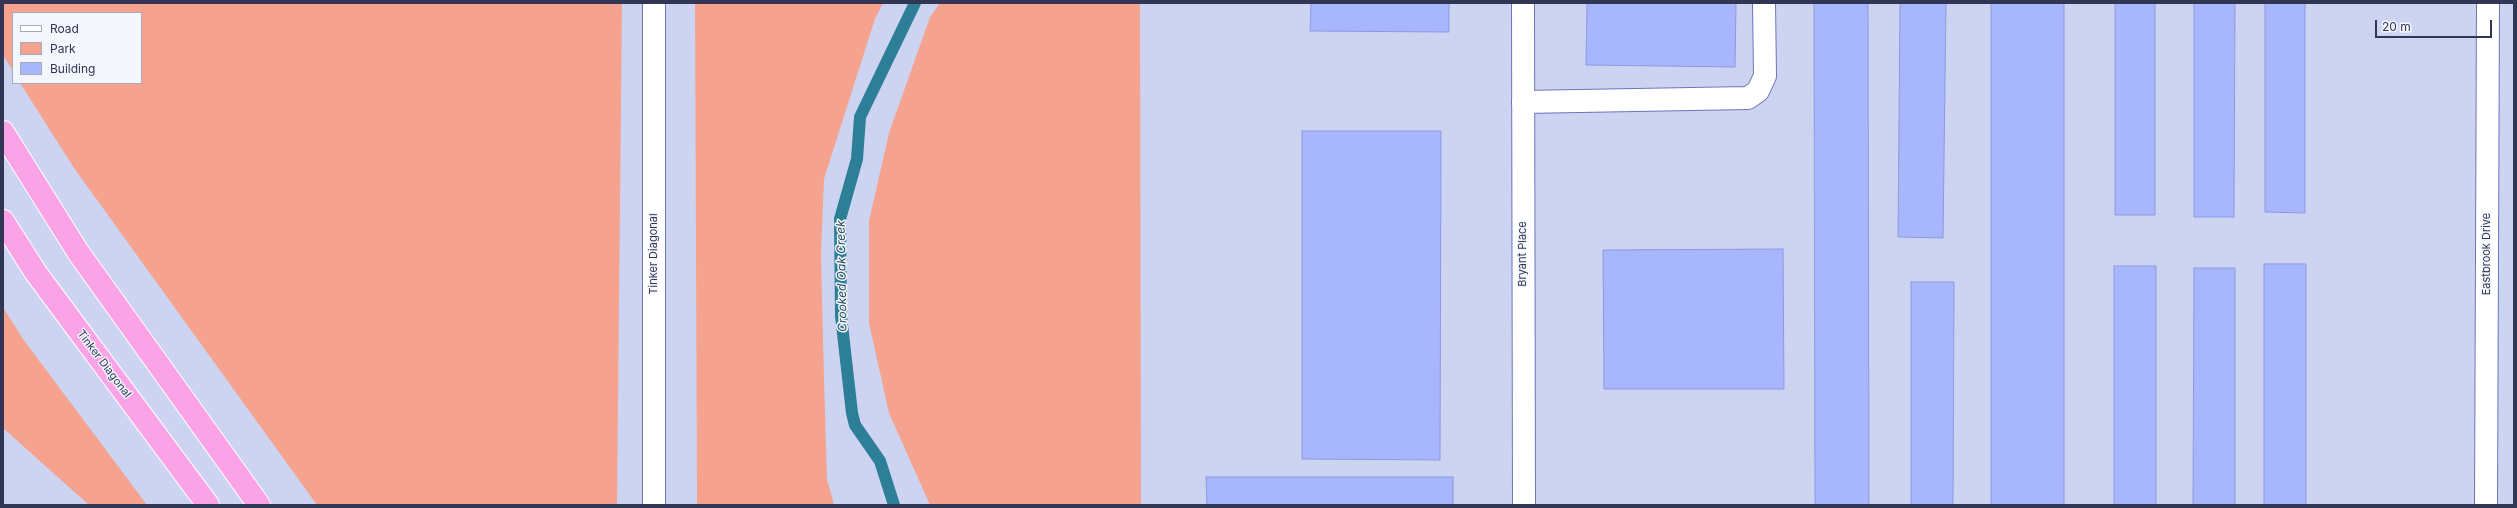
<!DOCTYPE html>
<style>
body{margin:0}
#map{position:relative;width:2517px;height:508px;overflow:hidden;background:#cdd4f2;font-family:Inter,sans-serif}
canvas{display:block}
.frame{position:absolute;inset:0;border:4px solid #313654;pointer-events:none}
.legend{position:absolute;left:12px;top:12px;width:130px;height:72px;box-sizing:border-box;background:#f4f6fe;border:1px solid #a6a9ba;margin:0;padding:5px 7px;list-style:none;font-size:12px;color:#313654}
.legend li{display:flex;align-items:center;gap:8px;height:20px}
.legend b{width:20px;border:1px solid #a6a9ba}
.scale{position:absolute;left:2375px;top:20px;width:117px;height:18px;box-sizing:border-box;border:2px solid #313654;border-top:0;padding-left:5px;font-size:12px;line-height:14px;white-space:nowrap;color:#313654;-webkit-text-stroke:3px #f4f6fe;paint-order:stroke}
</style>
<div id="map">
<canvas width="2517" height="508"></canvas>
<div class="frame"></div>
<ul class="legend">
<li><b style="height:5px;background:#fff"></b>Road</li>
<li><b style="height:11px;background:#f5a38e"></b>Park</li>
<li><b style="height:11px;background:#a8b6fd"></b>Building</li>
</ul>
<div class="scale">20 m</div>
</div>
<script>
const ctx = document.querySelector('canvas').getContext('2d');
ctx.lineJoin = 'round';
function fillPath(path, color) { ctx.fillStyle = color; ctx.fill(path, 'evenodd'); }
const poly = rows => new Path2D(rows.map(r => 'M' + r).join(''));
function stroke(path, color, width, dash) { ctx.strokeStyle = color; ctx.lineWidth = width; ctx.lineCap = dash ? 'butt' : 'round'; ctx.setLineDash(dash || []); ctx.stroke(path); }
function write(font, color, halo, rows, align = 'center') {
  ctx.font = font + ' Inter,sans-serif'; ctx.lineWidth = 3; ctx.setLineDash([]); ctx.textBaseline = 'middle'; ctx.strokeStyle = halo; ctx.fillStyle = color; for (const [text, x, y, turn = 0] of rows) {
    ctx.save(); ctx.translate(x, y); ctx.rotate((+turn || 0) * Math.PI / 180); ctx.textAlign = isNaN(turn) ? turn : align; if (halo) ctx.strokeText(text, 0, 0); ctx.fillText(text, 0, 0); ctx.restore();
  }
}
fillPath(poly([
 [3,3,622,3,617,505,317,505,74,168,20,83,141,83,141,13,13,13,13,71,3,55],
 [695,3,883,3,875,19,824,179,821,254,824,378,827,479,834,505,697,505],
 [940,3,1140,3,1141,505,930,505,889,413,869,323,869,221,889,133,930,17],
 [3,307,23,339,147,505,89,505,3,428]
]), '#f5a38e');
stroke(poly([
 [894,505,880,461,855,425,852,413,841,316,840,219,857,159,860,117,915,3]
]), '#2d7e97', 12);
const building = poly([
 [1311,3,1449,3,1449,32,1310,31,1311,3],
 [1587,3,1736,3,1735,67,1586,65,1587,3],
 [1814,3,1868,3,1869,505,1815,505,1814,3],
 [1900,3,1946,3,1943,238,1898,237,1900,3],
 [1991,3,2064,3,2064,505,1991,505,1991,3],
 [2115,3,2155,3,2155,215,2115,215,2115,3],
 [2194,3,2235,3,2234,217,2194,217,2194,3],
 [2265,3,2305,3,2305,213,2265,212,2265,3],
 [1302,131,1441,131,1440,460,1302,459,1302,131],
 [1783,249,1784,389,1604,389,1603,250,1783,249],
 [2264,264,2306,264,2306,505,2264,505,2264,264],
 [2114,266,2156,266,2156,505,2114,505,2114,266],
 [2194,268,2235,268,2235,505,2193,505,2194,268],
 [1911,282,1954,282,1953,505,1911,505,1911,282],
 [1206,477,1453,477,1453,505,1207,505,1206,477]
]);
fillPath(building, '#a8b6fd');
stroke(building, '#8c99df', 1);
const lane = poly([
 [1523,102,1748,98,1758,91,1765,76,1764,3]
]);
const street = poly([
 [1523,3,1524,505],
 [2486,505,2488,3]
]);
const secondary = poly([
 [654,505,654,3]
]);
const highway = poly([
 [3,132,78,252,259,505],
 [3,221,36,273,208,505]
]);
stroke(lane, '#6b76ba', 24);
stroke(street, '#6b76ba', 24);
stroke(secondary, '#6b76ba', 24);
stroke(highway, '#fff', 24);
stroke(lane, '#fff', 22);
stroke(street, '#fff', 22);
stroke(secondary, '#fff', 22);
stroke(highway, '#fba3e7', 22);
write('11px', '#313654', '#f4f6fe', [
 ["Tinker Diagonal",654,254,-90],
 ["Bryant Place",1523,254,-90],
 ["Eastbrook Drive",2487,254,-90],
 ["Tinker Diagonal",104,364,53]
]);
write('italic 12px', '#1f4d57', '#f4f6fe', [
 ["Crooked Oak Creek",842,276,-91]
]);
</script>
